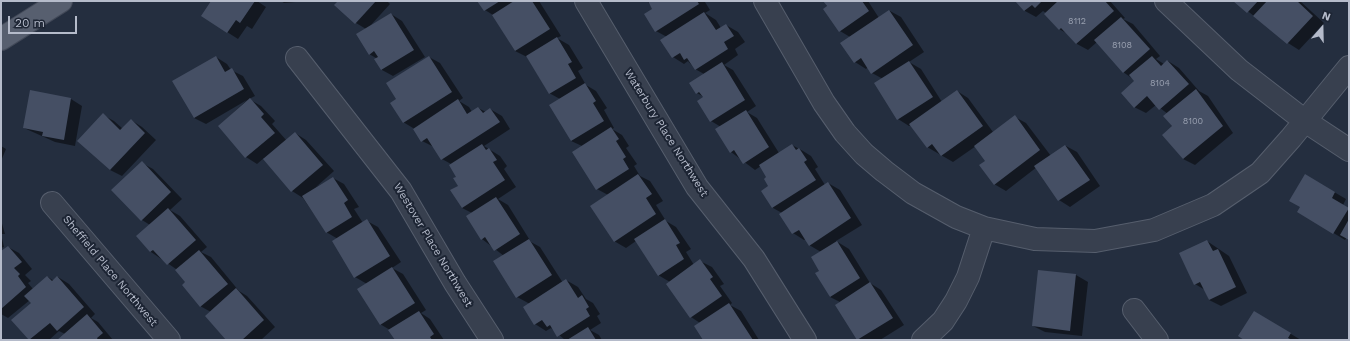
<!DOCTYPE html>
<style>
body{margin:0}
#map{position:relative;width:1350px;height:341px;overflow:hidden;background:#242e3f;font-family:"Work Sans",sans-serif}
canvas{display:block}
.frame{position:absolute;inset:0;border:2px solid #b5bbca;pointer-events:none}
.north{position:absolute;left:1302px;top:8px;width:40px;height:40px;-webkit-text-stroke:3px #1d2534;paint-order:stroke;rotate:20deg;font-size:11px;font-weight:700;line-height:16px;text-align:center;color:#b5bbca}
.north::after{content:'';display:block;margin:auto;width:14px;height:18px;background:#b5bbca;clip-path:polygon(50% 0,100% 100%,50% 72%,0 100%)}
.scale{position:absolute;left:8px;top:16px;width:69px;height:18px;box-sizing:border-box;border:2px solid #b5bbca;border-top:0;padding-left:5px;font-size:12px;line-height:14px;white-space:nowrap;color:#b5bbca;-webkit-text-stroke:3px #1d2534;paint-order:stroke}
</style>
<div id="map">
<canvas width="1350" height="341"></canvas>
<div class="frame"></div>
<div class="north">N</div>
<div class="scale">20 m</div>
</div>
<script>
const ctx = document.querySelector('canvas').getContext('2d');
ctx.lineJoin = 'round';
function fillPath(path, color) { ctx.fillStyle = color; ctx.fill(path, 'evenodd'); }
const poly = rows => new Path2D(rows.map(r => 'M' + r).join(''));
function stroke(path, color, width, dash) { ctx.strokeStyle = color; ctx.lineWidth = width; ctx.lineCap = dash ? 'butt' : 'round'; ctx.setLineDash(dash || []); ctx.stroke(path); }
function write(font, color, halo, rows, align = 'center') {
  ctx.font = font + ' "Work Sans",sans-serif'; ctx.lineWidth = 4; ctx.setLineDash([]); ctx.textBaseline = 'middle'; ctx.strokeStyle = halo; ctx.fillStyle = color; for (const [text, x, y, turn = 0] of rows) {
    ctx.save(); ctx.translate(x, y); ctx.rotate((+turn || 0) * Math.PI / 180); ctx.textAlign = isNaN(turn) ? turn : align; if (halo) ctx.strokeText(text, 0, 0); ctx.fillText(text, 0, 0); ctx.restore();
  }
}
fillPath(poly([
 [212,1,257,1,266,7,252,29,247,26,238,39,227,32],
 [281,1,307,1,284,3],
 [339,1,387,1,390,4,371,25,391,14,402,21,425,57,393,76,382,70,376,58,369,54,366,29,356,23,336,5],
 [479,1,539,1,561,36,557,38,569,45,583,68,578,71,586,85,596,91,607,108,604,110,614,128,612,129,622,135,629,146,626,148,637,164,634,166,640,176,650,181,663,201,656,205,666,221,676,227,691,249,686,252,694,265,700,261,712,267,724,284,720,286,732,303,730,305,741,311,759,340,704,340,700,323,691,317,670,282,658,275,636,241,626,248,614,241,608,195,597,189,582,146,571,141,560,99,549,93,527,57,515,51,493,15,485,10],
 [650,1,706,1,705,2,710,10,705,13,716,20,721,28,726,25,738,32,745,42,735,49,738,55,724,65,733,70,756,106,747,112,757,118,779,153,792,145,803,151,811,156,818,167,815,169,825,185,828,183,840,190,862,225,836,241,849,249,870,283,881,290,904,325,880,340,858,340,836,305,840,302,830,297,820,271,821,252,809,245,806,239,804,240,793,233,782,213,773,208,762,191,770,186,768,177,761,166,755,170,731,152,721,127,711,121,704,97,697,93,704,74,695,69,688,61,684,64,673,57,667,37,656,31,653,9,648,2],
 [824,1,868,1,879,18,890,11,901,17,924,52,909,62,921,69,942,102,957,91,968,98,993,132,1015,117,1026,123,1051,156,1066,146,1077,152,1100,186,1070,207,1059,200,1037,167,1006,191,994,184,987,161,976,146,953,162,927,147,911,125,909,126,898,119,883,79,872,73,868,67,866,69,855,62,850,37,840,31],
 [1016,1,1110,1,1125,18,1123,19,1133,24,1160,56,1156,59,1164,64,1168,61,1179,68,1199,91,1208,96,1233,133,1195,165,1183,159,1168,114,1156,105,1146,113,1134,107,1136,81,1123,72,1097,42,1088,50,1077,44,1068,34,1059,29,1046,13,1043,11,1036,17,1025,11],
 [1235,1,1300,1,1324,23,1299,50,1288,43],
 [216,57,227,64,231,70,243,76,255,96,249,99,261,106,275,121,272,124,287,141,295,133,306,140,334,171,316,187,333,178,344,184,359,207,354,209,363,223,367,221,378,227,401,262,392,268,403,274,426,310,421,313,430,319,444,340,396,340,390,330,380,324,367,284,355,277,338,239,326,232,303,198,292,191,264,158,257,164,246,157,219,126,247,100,206,124,194,118],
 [429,57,440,63,463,98,459,101,469,107,472,112,478,108,486,112,490,109,502,116,510,129,484,146,500,156,507,166,504,169,516,187,498,199,508,205,531,242,540,247,563,283,566,280,578,287,586,299,593,303,600,314,597,316,601,323,590,330,599,335,602,340,565,340,551,328,546,331,535,324,530,304,517,297,504,256,482,239,472,213,462,208,458,177,451,164,442,159,434,147,422,141,413,128,403,122,398,99],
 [31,91,71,99,82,106,75,146,55,142,24,128],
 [103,115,114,121,123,129,131,120,142,127,156,140,122,176,110,170],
 [1,146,6,149,1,161],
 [142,163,153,169,182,199,170,210,180,216,207,247,201,252,211,257,239,291,247,296,275,327,261,340,228,340,211,312,200,306,187,282,176,269,151,252,137,236,150,225,142,220],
 [1317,182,1346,199,1343,205,1349,209,1349,239,1347,237,1345,240,1299,212],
 [1,220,5,234,1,234,4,247,1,248],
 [1207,241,1229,256,1247,293,1221,306,1209,300,1205,290,1195,284],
 [8,247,19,253,32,269,25,275,31,281,28,283,33,289,48,277,54,281,58,277,69,284,95,314,91,318,98,322,113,340,59,340,65,334,59,331,49,340,30,340,13,320,32,303,30,300,8,318,1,314,1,253],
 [1039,271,1076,275,1088,282,1082,336,1045,332,1033,326],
 [1266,319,1301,340,1246,340]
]), '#0007');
fillPath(poly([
 [211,1,255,1,240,23,236,20,227,33,201,16],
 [338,1,376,1,355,24,334,5],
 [477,1,500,1,484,11],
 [514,1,532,1,550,29,515,51,492,15],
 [648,1,697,1,699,4,655,32,644,14,652,9],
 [823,1,862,1,869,11,839,32,823,9,827,6],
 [1015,1,1042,1,1035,8,1032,5,1024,11],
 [1058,1,1105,1,1114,11,1076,44,1061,28,1059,30,1044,14],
 [1233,1,1258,1,1247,13],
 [1267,1,1297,1,1313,16,1287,44,1253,16],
 [889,10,913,45,871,74,861,58,854,63,840,43],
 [704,12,716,30,726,24,734,36,724,42,728,49,695,70,687,58,684,60,680,53,672,58,660,40],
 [391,13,414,50,381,70,374,59,378,57,374,51,369,55,356,34],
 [1121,17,1150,49,1123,73,1094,40],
 [557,37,572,62,568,64,576,78,549,94,526,56],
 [216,56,225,72,232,68,244,89,194,118,172,81],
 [429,56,452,92,403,123,390,103,396,99,386,83],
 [1152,56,1161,66,1167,60,1189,84,1159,110,1147,96,1134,108,1121,93,1134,81,1129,75],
 [909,61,933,97,897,120,874,83],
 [722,62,745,100,710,122,697,101,703,97,699,92,696,94,689,83],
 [585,83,596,101,593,103,604,121,571,141,549,105],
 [1196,89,1223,126,1183,159,1162,135,1172,126,1163,116],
 [30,90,71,98,64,140,42,136,43,132,23,128],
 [957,90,983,126,941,156,932,144,927,148,909,124],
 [250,98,264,114,261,117,275,133,245,158,218,126],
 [458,99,467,114,478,107,483,113,490,108,500,122,441,160,427,138,421,142,413,129],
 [746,110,769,147,743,164,734,150,730,153,715,129],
 [103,113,120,130,131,119,145,133,110,170,77,141],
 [1015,115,1040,150,994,185,979,165,985,161,974,146],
 [611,127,619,139,616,141,626,157,623,159,629,169,596,190,572,152],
 [295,132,323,165,291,192,263,159],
 [482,144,486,150,489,148,497,160,493,162,505,180,462,208,450,190,458,186,453,178,456,177,449,165],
 [792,144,796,150,799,148,807,160,804,162,816,180,772,208,761,191,768,186,764,179,766,177,759,165],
 [1065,145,1090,180,1058,201,1034,166],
 [142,161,171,192,141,221,111,190],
 [638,174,652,194,646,198,656,214,614,242,590,206],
 [1305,174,1335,192,1332,198,1349,208,1333,234,1297,212,1300,207,1289,201],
 [333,177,348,200,344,203,352,217,326,233,302,196],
 [828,182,851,218,809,246,799,230,792,234,779,214],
 [496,197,520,234,494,251,485,237,481,240,466,216],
 [168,208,196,240,167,265,153,250,150,252,136,236],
 [367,219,390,256,354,278,332,241],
 [665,219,680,243,676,245,684,259,658,276,634,239],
 [1349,219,1349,240,1340,235],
 [529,239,552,275,516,298,493,261],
 [1207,240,1213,251,1218,249,1236,287,1209,300,1200,282,1194,285,1179,253],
 [837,241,860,278,830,297,815,273,819,271,811,257],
 [8,246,22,262,14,268,20,274,18,276,26,287,1,309,1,251],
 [199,250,228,284,200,307,182,285,185,282,175,270],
 [700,259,713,277,710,279,722,296,690,318,666,284],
 [392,267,415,303,380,325,357,289],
 [1038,270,1076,274,1070,331,1032,326],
 [47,276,52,281,57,276,84,307,57,331,50,323,29,340,11,320,31,303,24,296],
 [566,279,578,298,582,295,589,307,586,309,590,316,557,337,550,325,547,327,542,320,534,325,523,307],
 [870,282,893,318,857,340,835,305],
 [236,288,264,320,242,340,226,340,205,316],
 [729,303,753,340,703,340,694,326],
 [419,311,434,334,430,337,432,340,395,340,388,330],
 [1254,311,1291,333,1288,338,1292,340,1244,340,1238,336],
 [87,314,103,333,97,338,98,340,57,340],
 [588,327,596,340,567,340]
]), '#454f64');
const minor = poly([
 [586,1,697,187,754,259,805,340],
 [765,1,824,103,845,133,864,154,884,171,913,193,956,217,984,228,1035,239,1095,241,1154,230,1213,205,1260,173,1291,138,1349,67],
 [1166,1,1239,70,1305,121,1349,150],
 [297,58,401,191,455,283,492,340],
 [52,203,169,340],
 [1134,310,1157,340],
 [923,340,943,321,956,301,968,277,984,228]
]);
const major = poly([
 [1,39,61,1]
]);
stroke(minor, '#565e6d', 24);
stroke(major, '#424958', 24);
stroke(minor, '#38404f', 22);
stroke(major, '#575f6f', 22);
write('9px', '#99a0b0', null, [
 ["8112",1077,21],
 ["8108",1122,45],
 ["8104",1160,83],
 ["8100",1193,121]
]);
write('11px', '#b5bbca', '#1d2534', [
 ["Waterbury Place Northwest",666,133,58],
 ["Westover Place Northwest",433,245,59],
 ["Sheffield Place Northwest",110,271,50]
]);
</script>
